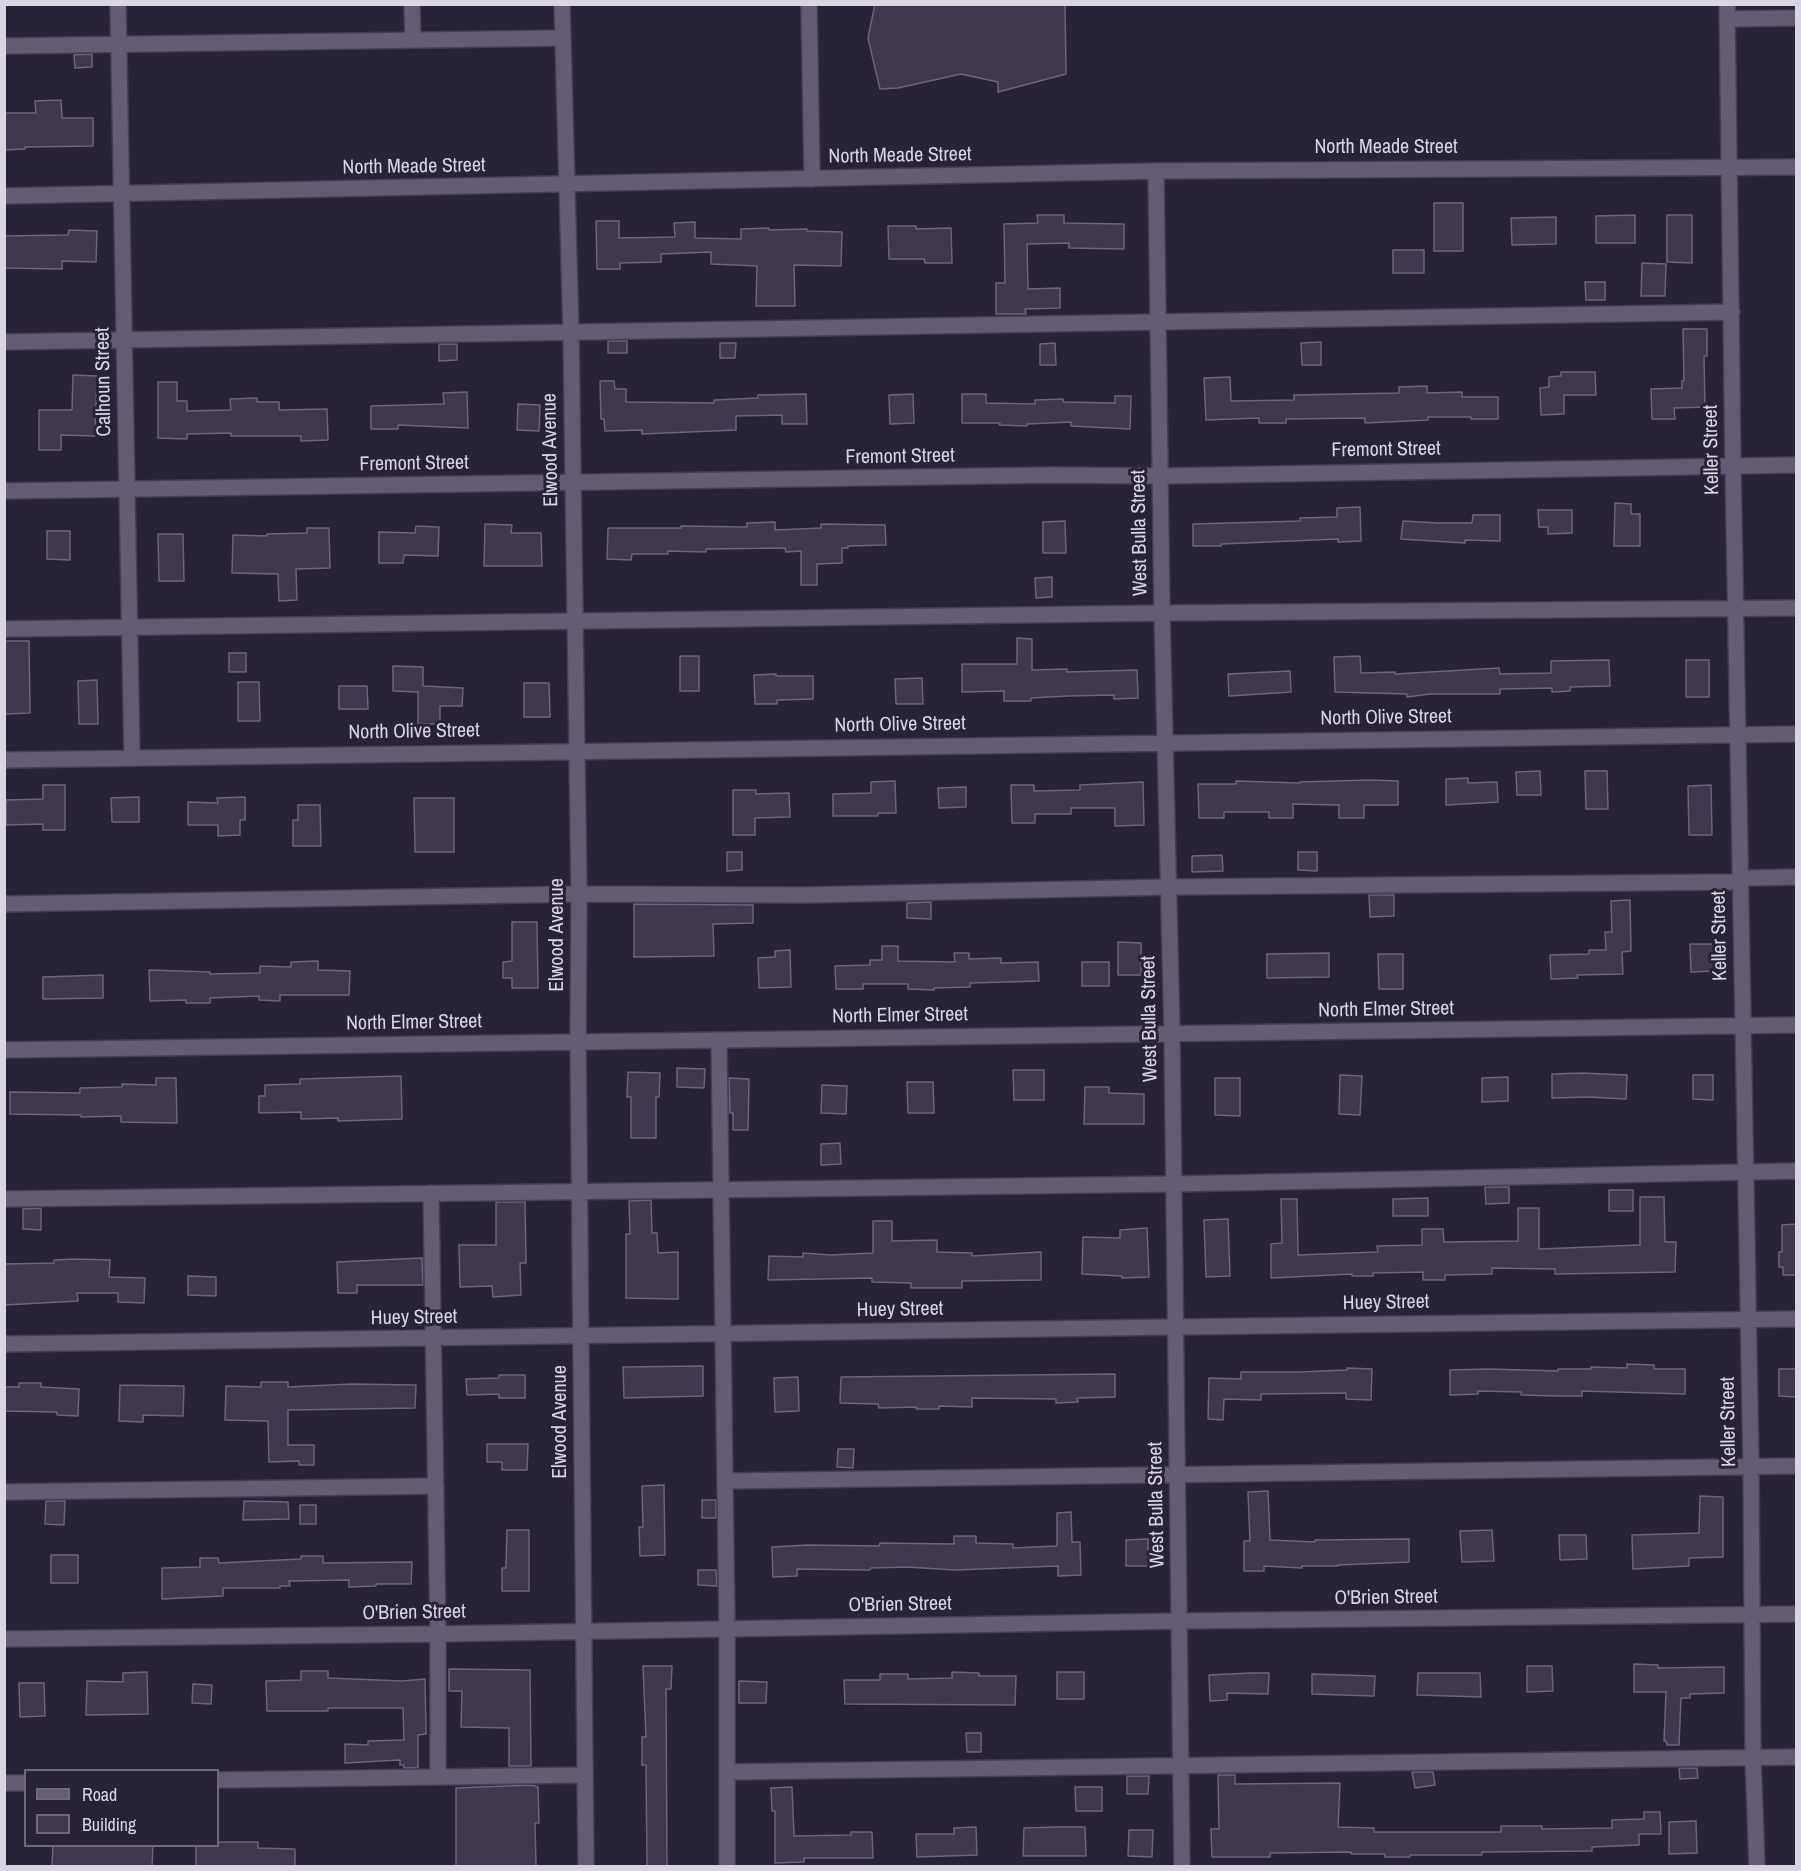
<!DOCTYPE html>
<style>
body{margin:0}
#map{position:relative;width:1801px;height:1871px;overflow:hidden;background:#292337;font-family:"Archivo Narrow",sans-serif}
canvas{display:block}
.frame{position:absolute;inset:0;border:6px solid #d8d4e2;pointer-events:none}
.legend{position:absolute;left:24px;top:1769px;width:195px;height:78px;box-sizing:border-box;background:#292337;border:2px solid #6f6a7b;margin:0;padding:8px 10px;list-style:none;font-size:18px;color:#d8d4e2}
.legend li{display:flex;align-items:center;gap:12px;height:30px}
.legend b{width:30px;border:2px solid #6f6a7b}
</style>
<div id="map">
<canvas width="1801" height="1871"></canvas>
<div class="frame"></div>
<ul class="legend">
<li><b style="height:8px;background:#635c74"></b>Road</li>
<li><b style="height:16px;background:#3e374d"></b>Building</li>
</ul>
</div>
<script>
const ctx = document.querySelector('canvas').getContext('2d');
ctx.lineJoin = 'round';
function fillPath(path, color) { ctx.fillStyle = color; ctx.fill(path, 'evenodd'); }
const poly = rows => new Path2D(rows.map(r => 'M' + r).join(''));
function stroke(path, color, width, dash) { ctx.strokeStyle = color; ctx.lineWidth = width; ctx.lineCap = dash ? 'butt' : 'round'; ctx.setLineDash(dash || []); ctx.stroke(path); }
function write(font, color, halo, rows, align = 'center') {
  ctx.font = font + ' "Archivo Narrow",sans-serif'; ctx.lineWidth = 6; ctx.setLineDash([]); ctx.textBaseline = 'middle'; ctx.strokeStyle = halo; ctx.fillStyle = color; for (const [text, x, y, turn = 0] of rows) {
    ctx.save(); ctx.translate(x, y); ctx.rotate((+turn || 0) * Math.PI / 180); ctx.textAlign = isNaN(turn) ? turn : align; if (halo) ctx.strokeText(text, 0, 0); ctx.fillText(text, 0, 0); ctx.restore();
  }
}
const building = poly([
 [875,4,1065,4,1066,74,998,92,998,82,961,74,898,88,880,89,868,38,875,4],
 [92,54,92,67,75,68,74,55,92,54],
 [61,100,62,118,93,118,93,146,25,147,25,149,4,150,4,113,36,113,35,101,61,100],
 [1434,203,1463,203,1463,251,1434,251,1434,203],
 [1037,215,1064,215,1064,223,1124,224,1124,249,1069,248,1069,243,1027,244,1028,289,1060,288,1060,308,1025,309,1026,314,996,314,996,283,1005,283,1004,224,1038,223,1037,215],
 [1635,215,1635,243,1596,243,1596,216,1635,215],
 [1667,215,1692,215,1692,263,1667,262,1667,215],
 [1556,217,1556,244,1512,245,1511,218,1556,217],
 [596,221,619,221,619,238,675,237,674,223,695,222,695,238,741,239,741,229,769,228,769,230,807,229,807,231,842,232,841,266,794,265,795,306,756,306,757,266,711,264,711,252,661,254,661,262,620,263,620,269,597,269,596,221],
 [888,226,916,226,916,229,951,228,952,263,925,263,924,259,889,259,888,226],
 [69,230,97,231,96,262,62,261,62,269,4,268,4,236,68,235,69,230],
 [1393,250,1424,250,1424,273,1393,273,1393,250],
 [1642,263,1666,264,1665,296,1641,296,1642,263],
 [1585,282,1605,282,1605,300,1586,300,1585,282],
 [1683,329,1707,329,1707,356,1704,356,1705,407,1674,408,1675,419,1652,419,1651,389,1682,388,1682,381,1684,381,1683,329],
 [608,341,627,341,627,353,608,353,608,341],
 [1321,342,1321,365,1302,365,1301,343,1321,342],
 [720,343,736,343,735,358,720,358,720,343],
 [1055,343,1056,365,1040,365,1040,344,1055,343],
 [439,344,457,344,457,360,439,361,439,344],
 [1561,372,1595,372,1596,395,1564,395,1564,414,1541,415,1540,388,1549,387,1549,377,1561,376,1561,372],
 [73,375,97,376,95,436,61,435,61,450,39,450,39,410,72,410,73,375],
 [1230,377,1231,401,1294,400,1294,395,1399,393,1399,387,1427,386,1427,393,1462,392,1462,397,1498,397,1498,419,1471,419,1471,417,1428,417,1428,420,1365,423,1365,418,1286,419,1286,423,1259,423,1259,418,1206,420,1204,378,1230,377],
 [600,381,614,381,615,389,626,389,626,402,714,403,714,400,758,398,758,395,806,394,807,424,782,424,782,415,736,416,736,430,642,434,642,430,605,431,604,419,601,419,600,381],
 [158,382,177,382,177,401,187,401,187,411,231,410,230,399,257,398,257,402,279,402,279,410,327,409,328,440,301,441,301,436,231,436,231,433,187,434,187,439,158,438,158,382],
 [467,392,468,428,398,425,398,429,371,429,371,406,444,404,443,393,467,392],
 [913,394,914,423,890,424,889,395,913,394],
 [962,394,986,394,986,403,1035,404,1035,400,1063,399,1063,402,1115,403,1115,396,1131,396,1130,429,1071,426,1071,422,1027,424,1027,426,999,425,1000,423,962,423,962,394],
 [518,404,540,405,539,431,517,430,518,404],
 [1615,503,1631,504,1631,514,1640,514,1640,546,1614,546,1615,503],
 [1360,507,1361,541,1338,542,1338,539,1221,544,1221,546,1193,546,1193,524,1300,521,1300,518,1337,517,1337,508,1360,507],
 [1538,510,1572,510,1572,533,1548,534,1548,527,1539,527,1538,510],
 [1473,515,1500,515,1500,541,1465,540,1465,543,1401,539,1403,521,1438,523,1472,523,1473,515],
 [1065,521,1066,553,1043,553,1043,522,1065,521],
 [775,522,775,530,821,528,821,524,885,525,886,545,848,546,848,548,842,548,842,563,817,564,817,585,801,585,801,551,786,552,785,548,706,549,706,552,668,551,668,554,632,554,631,560,607,559,608,528,681,528,681,526,747,527,747,523,775,522],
 [485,524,512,525,511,533,541,533,542,566,484,566,485,524],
 [416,526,439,527,438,556,404,555,403,563,379,563,379,532,415,533,416,526],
 [307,528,329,528,330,568,296,569,297,600,279,601,278,574,232,573,233,535,267,536,267,534,307,533,307,528],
 [47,531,70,531,70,560,47,559,47,531],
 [158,534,183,534,184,581,159,581,158,534],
 [1052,577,1052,597,1036,598,1035,578,1052,577],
 [1017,638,1032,639,1032,670,1067,669,1067,672,1137,670,1138,698,1114,699,1114,695,1068,696,1031,698,1031,701,1004,701,1004,691,962,692,962,664,1017,664,1017,638],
 [4,641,29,641,30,713,5,714,4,641],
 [229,653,246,653,246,672,229,672,229,653],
 [680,656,699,656,699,691,680,691,680,656],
 [1360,656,1361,673,1395,672,1395,674,1499,668,1500,674,1551,673,1551,661,1609,660,1610,686,1570,687,1570,691,1552,692,1552,688,1500,689,1500,694,1430,694,1407,697,1407,694,1335,692,1334,657,1360,656],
 [1686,660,1709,660,1709,697,1686,697,1686,660],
 [393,666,423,667,423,686,463,688,462,706,440,706,440,724,418,724,418,692,393,691,393,666],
 [1290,671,1291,692,1229,696,1228,674,1290,671],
 [776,674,776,676,813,676,813,699,777,700,777,704,755,704,754,675,776,674],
 [922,678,923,704,896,704,895,679,922,678],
 [97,680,98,724,79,724,78,681,97,680],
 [238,682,259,682,260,721,238,721,238,682],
 [524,683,549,683,550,717,524,717,524,683],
 [339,686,367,686,368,709,339,709,339,686],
 [1540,771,1541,795,1517,795,1516,772,1540,771],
 [1585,771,1607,771,1608,809,1586,809,1585,771],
 [1468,778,1468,783,1497,782,1498,802,1446,805,1446,779,1468,778],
 [1370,780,1398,781,1398,805,1364,805,1364,818,1339,818,1339,805,1293,804,1293,818,1269,818,1269,812,1224,812,1224,818,1199,818,1198,784,1236,784,1236,781,1300,783,1300,782,1370,780],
 [895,781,896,813,878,813,878,816,833,816,833,794,871,793,871,782,895,781],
 [1143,782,1144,825,1115,826,1115,808,1071,808,1071,814,1035,814,1035,823,1012,823,1011,785,1034,785,1034,791,1080,790,1080,785,1143,782],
 [43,785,65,785,65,830,43,830,43,824,6,825,6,800,43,799,43,785],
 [1711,785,1712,835,1689,835,1688,786,1711,785],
 [966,787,966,807,939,808,938,788,966,787],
 [733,790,756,790,756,794,789,793,790,817,755,818,755,835,733,835,733,790],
 [139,797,139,822,112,822,111,798,139,797],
 [245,797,245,820,240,820,240,835,218,836,218,825,188,825,188,802,218,803,217,798,245,797],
 [414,798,454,798,454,852,415,852,414,798],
 [298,805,320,805,321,846,293,846,293,820,298,820,298,805],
 [727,852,742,852,742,870,727,871,727,852],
 [1298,852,1317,852,1317,871,1298,870,1298,852],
 [1222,855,1223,871,1192,872,1192,856,1222,855],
 [1369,895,1394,895,1394,916,1370,917,1369,895],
 [1630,900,1631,951,1622,952,1623,974,1577,975,1578,978,1551,979,1550,955,1589,954,1589,950,1606,950,1605,932,1612,932,1611,901,1630,900],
 [931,902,931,919,907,918,907,903,931,902],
 [634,904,753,905,753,923,713,924,714,956,634,957,634,904],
 [512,922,537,922,538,988,512,988,512,978,503,978,503,962,512,961,512,922],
 [1118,942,1141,943,1141,975,1118,975,1118,942],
 [1690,944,1714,944,1715,971,1691,972,1690,944],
 [882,946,898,946,898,961,955,962,954,953,969,953,969,959,1001,958,1001,963,1038,962,1039,981,970,983,970,987,934,988,934,990,908,989,908,984,863,984,863,989,836,989,835,966,870,965,870,960,882,960,882,946],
 [790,950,791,987,759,988,758,958,775,957,775,951,790,950],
 [1329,953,1329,977,1267,978,1267,954,1329,953],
 [1378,954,1403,954,1403,989,1379,989,1378,954],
 [318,961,318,970,350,971,349,995,280,995,280,1001,259,1000,259,996,210,998,210,1003,186,1003,186,1000,150,1001,149,970,210,972,210,974,260,973,260,966,291,967,291,962,318,961],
 [1082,962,1109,962,1109,986,1082,986,1082,962],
 [103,975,103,998,43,999,43,977,103,975],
 [677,1068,705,1069,704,1088,677,1087,677,1068],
 [1013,1070,1044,1070,1044,1100,1014,1100,1013,1070],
 [628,1072,660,1073,659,1097,656,1097,656,1138,631,1138,631,1097,627,1097,628,1072],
 [1581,1073,1627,1075,1626,1099,1590,1097,1552,1098,1552,1074,1581,1073],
 [1340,1075,1362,1076,1360,1115,1339,1114,1340,1075],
 [1693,1075,1713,1075,1713,1100,1693,1099,1693,1075],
 [401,1076,402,1119,338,1121,338,1118,301,1119,301,1112,259,1113,259,1096,265,1096,265,1085,300,1084,300,1079,401,1076],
 [1508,1077,1508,1101,1482,1102,1482,1078,1508,1077],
 [156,1078,176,1078,177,1123,121,1122,121,1116,81,1117,81,1115,10,1114,10,1092,80,1093,80,1088,122,1087,122,1084,156,1085,156,1078],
 [729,1078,749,1079,748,1130,733,1130,733,1113,730,1113,729,1078],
 [1215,1078,1240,1078,1240,1116,1215,1115,1215,1078],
 [907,1082,933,1082,934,1113,908,1113,907,1082],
 [822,1085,847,1086,846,1114,821,1113,822,1085],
 [1085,1087,1109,1087,1109,1093,1144,1094,1144,1124,1084,1124,1085,1087],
 [840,1143,841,1164,821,1165,821,1144,840,1143],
 [1485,1187,1509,1187,1509,1203,1486,1204,1485,1187],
 [1609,1190,1633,1190,1633,1211,1609,1211,1609,1190],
 [1640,1197,1664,1197,1665,1242,1676,1242,1675,1272,1555,1274,1555,1269,1492,1268,1492,1274,1445,1275,1445,1280,1423,1280,1423,1272,1373,1273,1373,1276,1352,1276,1352,1274,1271,1278,1271,1244,1282,1243,1281,1199,1297,1199,1298,1255,1378,1252,1377,1246,1422,1245,1422,1229,1443,1229,1444,1242,1518,1241,1518,1208,1539,1208,1539,1249,1640,1245,1640,1197],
 [1428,1198,1428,1216,1393,1216,1393,1199,1428,1198],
 [651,1200,652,1233,657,1233,658,1253,678,1252,678,1299,626,1298,626,1234,630,1234,629,1201,651,1200],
 [496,1202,525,1202,526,1263,520,1263,521,1295,493,1297,492,1286,460,1287,459,1245,496,1245,496,1202],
 [41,1208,41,1230,23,1229,23,1209,41,1208],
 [1228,1219,1230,1276,1206,1277,1204,1220,1228,1219],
 [873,1221,892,1221,892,1241,937,1240,937,1252,972,1253,972,1256,1041,1252,1041,1280,962,1281,962,1288,911,1288,911,1283,872,1282,872,1278,768,1280,769,1256,803,1257,803,1253,830,1255,873,1253,873,1221],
 [1797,1224,1797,1275,1783,1275,1783,1267,1779,1267,1779,1252,1782,1252,1782,1225,1797,1224],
 [1147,1228,1149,1277,1122,1278,1122,1276,1082,1274,1083,1237,1120,1238,1120,1230,1147,1228],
 [422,1258,423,1285,357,1285,357,1293,338,1293,337,1262,422,1258],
 [75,1259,110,1260,109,1277,145,1278,144,1303,118,1302,118,1293,77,1293,78,1301,4,1305,4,1264,54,1263,54,1260,75,1259],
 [188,1276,216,1277,216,1296,188,1295,188,1276],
 [1627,1364,1654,1365,1654,1369,1685,1369,1685,1394,1582,1391,1582,1396,1560,1396,1521,1395,1521,1392,1478,1391,1478,1394,1450,1395,1450,1370,1489,1369,1558,1371,1558,1369,1591,1369,1591,1367,1627,1368,1627,1364],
 [703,1366,703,1396,624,1398,623,1367,703,1366],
 [1347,1368,1372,1369,1371,1400,1346,1399,1346,1393,1261,1394,1261,1400,1224,1399,1223,1420,1208,1419,1209,1378,1241,1379,1241,1372,1300,1372,1347,1370,1347,1368],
 [1779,1369,1797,1369,1797,1397,1779,1396,1779,1369],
 [1115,1374,1115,1397,1077,1398,1078,1402,1056,1403,1056,1399,972,1398,972,1407,939,1406,939,1409,916,1409,917,1407,879,1408,878,1404,840,1403,841,1377,1115,1374],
 [499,1375,525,1375,525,1398,499,1398,499,1394,467,1395,466,1379,499,1378,499,1375],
 [798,1377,799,1411,775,1412,774,1378,798,1377],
 [261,1382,288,1382,288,1387,352,1384,416,1385,415,1408,288,1410,288,1445,314,1445,314,1465,299,1465,299,1461,269,1462,268,1421,225,1420,226,1386,261,1387,261,1382],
 [19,1383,41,1383,41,1387,79,1389,78,1416,57,1415,57,1412,4,1411,4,1387,19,1387,19,1383],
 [120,1385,184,1386,183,1416,143,1415,143,1422,119,1421,120,1385],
 [487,1444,528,1444,527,1470,502,1470,502,1462,487,1462,487,1444],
 [838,1449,854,1449,853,1468,837,1467,838,1449],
 [664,1485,665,1555,640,1556,639,1527,643,1527,642,1486,664,1485],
 [1268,1491,1270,1540,1315,1542,1315,1540,1409,1539,1409,1562,1338,1565,1338,1566,1302,1566,1302,1568,1264,1566,1264,1571,1244,1571,1244,1541,1250,1541,1248,1492,1268,1491],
 [1700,1496,1723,1497,1723,1557,1689,1558,1689,1566,1633,1569,1632,1535,1699,1533,1700,1496],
 [702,1500,716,1500,716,1518,702,1518,702,1500],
 [46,1501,65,1501,64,1525,45,1524,46,1501],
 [244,1501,288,1502,289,1519,243,1520,244,1501],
 [300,1505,316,1505,316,1524,300,1524,300,1505],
 [1071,1512,1072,1542,1080,1542,1081,1575,1058,1576,1058,1566,955,1570,907,1567,871,1568,870,1570,797,1569,797,1576,773,1577,772,1547,808,1545,879,1546,880,1543,954,1544,954,1536,976,1536,976,1543,1013,1544,1013,1548,1057,1546,1057,1513,1071,1512],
 [507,1530,529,1530,529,1591,502,1591,502,1568,506,1568,507,1530],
 [1492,1530,1494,1561,1462,1562,1460,1531,1492,1530],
 [1559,1535,1586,1535,1587,1559,1560,1560,1559,1535],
 [1148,1539,1148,1566,1126,1566,1126,1540,1148,1539],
 [51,1555,78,1555,78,1583,51,1583,51,1555],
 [301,1556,323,1556,323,1563,412,1562,411,1584,376,1584,376,1586,349,1587,349,1580,289,1581,290,1586,280,1586,280,1588,223,1588,223,1596,162,1599,162,1568,200,1567,200,1558,218,1558,219,1563,301,1559,301,1556],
 [698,1570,716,1570,717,1586,698,1585,698,1570],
 [1634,1664,1658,1665,1658,1668,1724,1667,1724,1693,1690,1694,1690,1698,1681,1698,1679,1745,1667,1745,1666,1741,1664,1741,1666,1692,1634,1692,1634,1664],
 [643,1666,672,1666,671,1689,666,1689,667,1866,647,1866,646,1765,642,1765,642,1737,646,1737,643,1666],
 [1527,1666,1552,1666,1553,1691,1527,1692,1527,1666],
 [449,1669,530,1670,531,1766,509,1766,509,1728,461,1727,462,1691,449,1691,449,1669],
 [301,1671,328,1671,328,1678,402,1681,425,1679,426,1734,418,1735,418,1768,404,1768,404,1765,400,1765,400,1760,345,1763,345,1744,368,1745,368,1741,404,1740,403,1708,328,1708,328,1711,267,1711,266,1681,301,1680,301,1671],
 [147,1672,148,1714,86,1715,87,1681,123,1682,123,1673,147,1672],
 [952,1672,979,1673,979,1676,1016,1676,1015,1705,845,1704,844,1680,880,1680,880,1674,908,1674,908,1679,952,1678,952,1672],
 [1057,1672,1084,1672,1084,1699,1057,1699,1057,1672],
 [1251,1673,1269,1673,1268,1694,1227,1693,1227,1700,1210,1701,1209,1675,1251,1673],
 [1418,1673,1480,1673,1481,1697,1417,1695,1418,1673],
 [1312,1674,1375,1676,1374,1696,1312,1694,1312,1674],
 [739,1681,767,1682,766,1703,739,1703,739,1681],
 [19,1683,44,1683,45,1716,20,1717,19,1683],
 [193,1684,212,1685,211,1704,192,1703,193,1684],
 [966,1733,981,1733,981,1752,967,1752,966,1733],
 [1679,1768,1697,1768,1698,1778,1680,1779,1679,1768],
 [1412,1772,1433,1772,1435,1785,1415,1788,1412,1772],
 [1218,1775,1235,1775,1235,1784,1340,1783,1338,1827,1374,1828,1374,1832,1501,1832,1501,1826,1542,1826,1542,1829,1612,1828,1612,1820,1644,1819,1644,1812,1660,1812,1661,1834,1639,1834,1639,1845,1592,1847,1592,1851,1482,1852,1482,1855,1410,1855,1410,1857,1385,1857,1385,1854,1351,1854,1351,1852,1270,1853,1270,1857,1212,1857,1211,1829,1219,1829,1218,1775],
 [1127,1776,1149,1776,1148,1794,1127,1794,1127,1776],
 [531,1785,538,1787,539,1823,535,1823,536,1866,456,1866,456,1788,531,1785],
 [792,1787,794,1836,851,1835,851,1832,872,1832,873,1858,804,1858,804,1862,775,1863,775,1811,772,1811,771,1788,792,1787],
 [1075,1787,1102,1787,1102,1811,1076,1811,1075,1787],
 [1696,1821,1697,1853,1669,1854,1669,1822,1696,1821],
 [976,1827,977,1855,917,1857,916,1834,954,1834,954,1828,976,1827],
 [1058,1827,1085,1827,1086,1856,1023,1856,1024,1828,1058,1827],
 [1129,1830,1153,1830,1152,1857,1128,1856,1129,1830],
 [218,1842,258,1842,258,1848,295,1849,295,1866,196,1866,196,1845,218,1845,218,1842],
 [53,1845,153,1845,152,1866,52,1866,53,1845]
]);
fillPath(building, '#3e374d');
stroke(building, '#6b647c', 1.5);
const minor = poly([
 [118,4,132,758],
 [412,4,413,40],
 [562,4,571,333,579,894,578,1042,586,1866],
 [809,4,812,179],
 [1727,4,1733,466,1751,1466,1753,1758,1757,1866],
 [1727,19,1796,18],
 [4,46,562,38],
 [1156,171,1162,613,1172,1034,1182,1866],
 [4,196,1156,171,1796,167],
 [4,342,1732,312],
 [4,491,1052,475,1161,476,1796,465],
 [4,629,1162,613,1796,608],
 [4,760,1796,734],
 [4,904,579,894,805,895,1169,887,1732,882,1745,878,1796,877],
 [719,1040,727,1628,727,1866],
 [4,1050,1796,1025],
 [431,1193,438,1634,438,1777],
 [4,1199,1174,1184,1796,1171],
 [4,1344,1174,1327,1796,1319],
 [725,1481,1796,1466],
 [4,1492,436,1486],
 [4,1639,438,1634,1180,1621,1796,1614],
 [727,1772,1796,1757],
 [218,1780,585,1775],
 [4,1783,26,1783]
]);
stroke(minor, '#454051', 18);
stroke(minor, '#635c74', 15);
write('20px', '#d8d4e2', '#292337', [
 ["North Meade Street",1386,148],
 ["North Meade Street",900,156,-1],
 ["North Meade Street",414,167,-1],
 ["Calhoun Street",104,382,-91],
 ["Elwood Avenue",551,450,-91],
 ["Fremont Street",1386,450,-1],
 ["Keller Street",1712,450,-91],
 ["Fremont Street",900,457,-1],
 ["Fremont Street",414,464,-1],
 ["West Bulla Street",1140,533,-91],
 ["North Olive Street",1386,718,-1],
 ["North Olive Street",900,725,-1],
 ["North Olive Street",414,732,-1],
 ["Elwood Avenue",558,935,-90],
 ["Keller Street",1720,936,-91],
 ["North Elmer Street",1386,1010,-1],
 ["North Elmer Street",900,1016,-1],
 ["West Bulla Street",1150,1019,-91],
 ["North Elmer Street",414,1023,-1],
 ["Huey Street",1386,1303,-1],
 ["Huey Street",900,1310,-1],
 ["Huey Street",414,1318,-1],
 ["Elwood Avenue",561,1422,-90],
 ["Keller Street",1729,1422,-91],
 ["West Bulla Street",1157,1505,-91],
 ["O'Brien Street",1386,1598,-1],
 ["O'Brien Street",900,1605,-1],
 ["O'Brien Street",414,1613,-1]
]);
</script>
